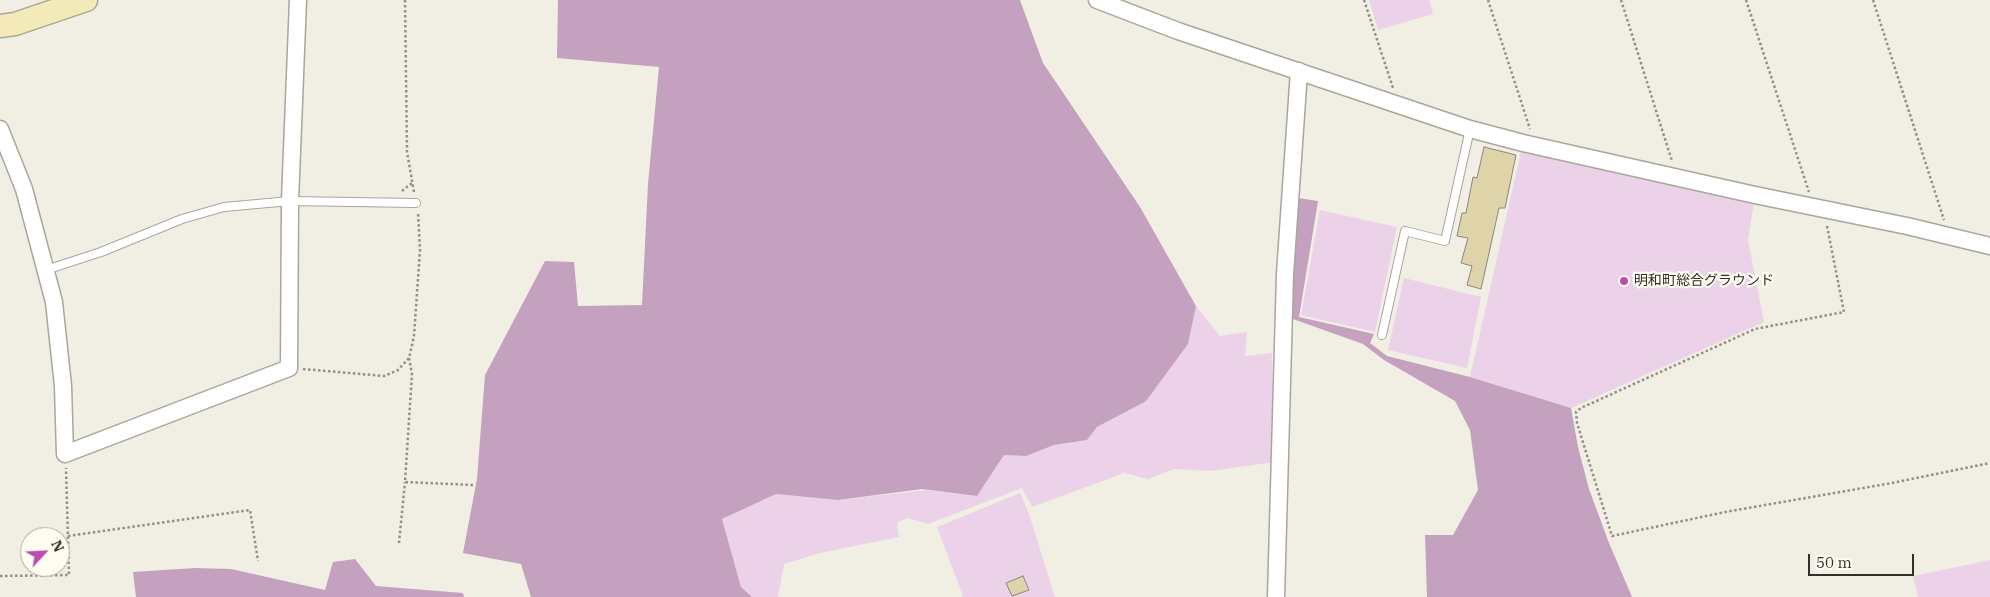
<!DOCTYPE html>
<meta charset="utf-8">
<style>
body{margin:0}
#map{position:relative;width:1990px;height:597px;overflow:hidden;background:#f1eee4;font-family:"IBM Plex Serif",serif}
canvas{display:block}
.north{position:absolute;left:20px;top:527px;width:50px;height:50px;box-sizing:border-box;background:#fefcf1;border:1px solid #acaaa2;border-radius:50%;rotate:65deg;font-size:14px;font-weight:700;line-height:20px;text-align:center;color:#302f2b}
.north::after{content:'';display:block;margin:auto;width:18px;height:22px;background:#b74eb0;clip-path:polygon(50% 0,100% 100%,50% 72%,0 100%)}
.scale{position:absolute;left:1808px;top:554px;width:106px;height:22px;box-sizing:border-box;border:2px solid #302f2b;border-top:0;padding-left:6px;font-size:15px;line-height:18px;white-space:nowrap;color:#302f2b;-webkit-text-stroke:4px #fefcf1;paint-order:stroke}
</style>
<div id="map">
<canvas width="1990" height="597"></canvas>
<div class="north">N</div>
<div class="scale">50 m</div>
</div>
<script>
const ctx = document.querySelector('canvas').getContext('2d');
ctx.lineJoin = 'round';
function fillPath(path, color) { ctx.fillStyle = color; ctx.fill(path, 'evenodd'); }
const poly = rows => new Path2D(rows.map(r => 'M' + r).join(''));
function stroke(path, color, width, dash) { ctx.strokeStyle = color; ctx.lineWidth = width; ctx.lineCap = dash ? 'butt' : 'round'; ctx.setLineDash(dash || []); ctx.stroke(path); }
function write(font, color, halo, rows, align = 'center') {
  ctx.font = font + ' "IBM Plex Serif","Noto Sans JP",serif'; ctx.lineWidth = 4.5; ctx.setLineDash([]); ctx.textBaseline = 'middle'; ctx.strokeStyle = halo; ctx.fillStyle = color; for (const [text, x, y, turn = 0] of rows) {
    ctx.save(); ctx.translate(x, y); ctx.rotate((+turn || 0) * Math.PI / 180); ctx.textAlign = isNaN(turn) ? turn : align; if (halo) ctx.strokeText(text, 0, 0); ctx.fillText(text, 0, 0); ctx.restore();
  }
}
fillPath(poly([
 [1369,0,1429,0,1433,14,1378,30],
 [1523,143,1755,195,1748,240,1764,322,1571,408,1470,377],
 [1320,210,1397,227,1375,332,1301,315],
 [1404,278,1481,297,1467,368,1388,350],
 [1196,306,1220,336,1247,332,1245,356,1272,353,1274,462,1211,471,1174,469,1148,479,1124,473,1032,507,1022,488,928,524,907,518,897,523,899,537,820,553,784,564,778,597,752,597,741,587,722,519,776,494,838,500,927,490,977,496,1004,455,1026,456,1054,445,1087,440,1097,427,1115,417,1188,344],
 [1020,493,1029,514,1055,597,961,597,963,596,937,527],
 [1990,560,1990,597,1918,597,1913,576]
]), '#ebd2e8');
fillPath(poly([
 [558,0,1020,0,1043,63,1140,207,1196,306,1188,344,1146,401,1097,427,1087,440,1054,445,1026,456,1004,455,977,496,922,489,838,500,776,494,722,519,741,587,752,597,531,597,521,564,463,553,477,479,485,375,545,261,574,262,578,306,642,305,648,184,659,67,557,58],
 [1298,198,1318,201,1299,317,1374,334,1370,343,1387,356,1470,377,1571,408,1578,447,1589,489,1609,543,1632,597,1427,597,1425,535,1453,535,1478,490,1470,430,1455,401,1384,360,1363,344,1293,319,1293,272],
 [355,559,376,586,463,593,464,597,136,597,133,572,195,568,231,569,325,590,333,562]
]), '#c3a1bf');
const building = poly([
 [1484,147,1516,155,1505,208,1499,208,1481,289,1467,285,1472,266,1461,263,1468,238,1457,236,1462,213,1466,213,1473,177,1477,178,1484,147],
 [1023,576,1029,590,1012,596,1006,583,1023,576]
]);
fillPath(building, '#ded3a9');
stroke(building, '#89867d', 1);
const lane = poly([
 [46,270,101,252,182,219,224,207,290,201,416,203],
 [1382,335,1405,231,1445,241,1470,129]
]);
const street = poly([
 [1097,0,1178,31,1470,129,1523,143,1755,195,1907,226,1990,246],
 [0,129,24,189,54,302,63,386,65,454,289,368,290,201,298,0],
 [1276,597,1285,274,1299,71]
]);
const secondary = poly([
 [0,26,15,24,86,0]
]);
stroke(lane, '#a9a69c', 10);
stroke(street, '#a9a69c', 19);
stroke(secondary, '#a9a69c', 25);
stroke(poly([
 [405,0,407,152,414,192],
 [1364,0,1393,88],
 [1488,0,1530,129],
 [1621,0,1672,161],
 [1746,0,1809,192],
 [1873,0,1944,220],
 [402,191,412,183],
 [1827,226,1844,312,1755,329,1581,408,1576,412,1577,423,1612,536,1725,512,1892,483,1990,463],
 [409,358,412,374,405,482,473,485],
 [303,369,384,376,398,370,409,358,414,336,420,250,418,212],
 [68,536,250,510,258,561],
 [399,543,405,482],
 [0,576,69,575,66,468]
]), '#918f88', 2.5, [2.5, 2.5]);
stroke(lane, '#fff', 8);
stroke(street, '#fff', 16);
stroke(secondary, '#f4e9b9', 22);
for (const [x, y, r, color] of [
 [1624,281,5,"#b74eb0"]
]) { const dot = new Path2D(); dot.arc(x, y, r, 0, 2 * Math.PI); ctx.fillStyle = color; ctx.fill(dot); stroke(dot, '#fefcf1', 2); }
write('14px', '#302f2b', '#fefcf1', [
 ["明和町総合グラウンド",1634,281]
], 'left');
</script>
